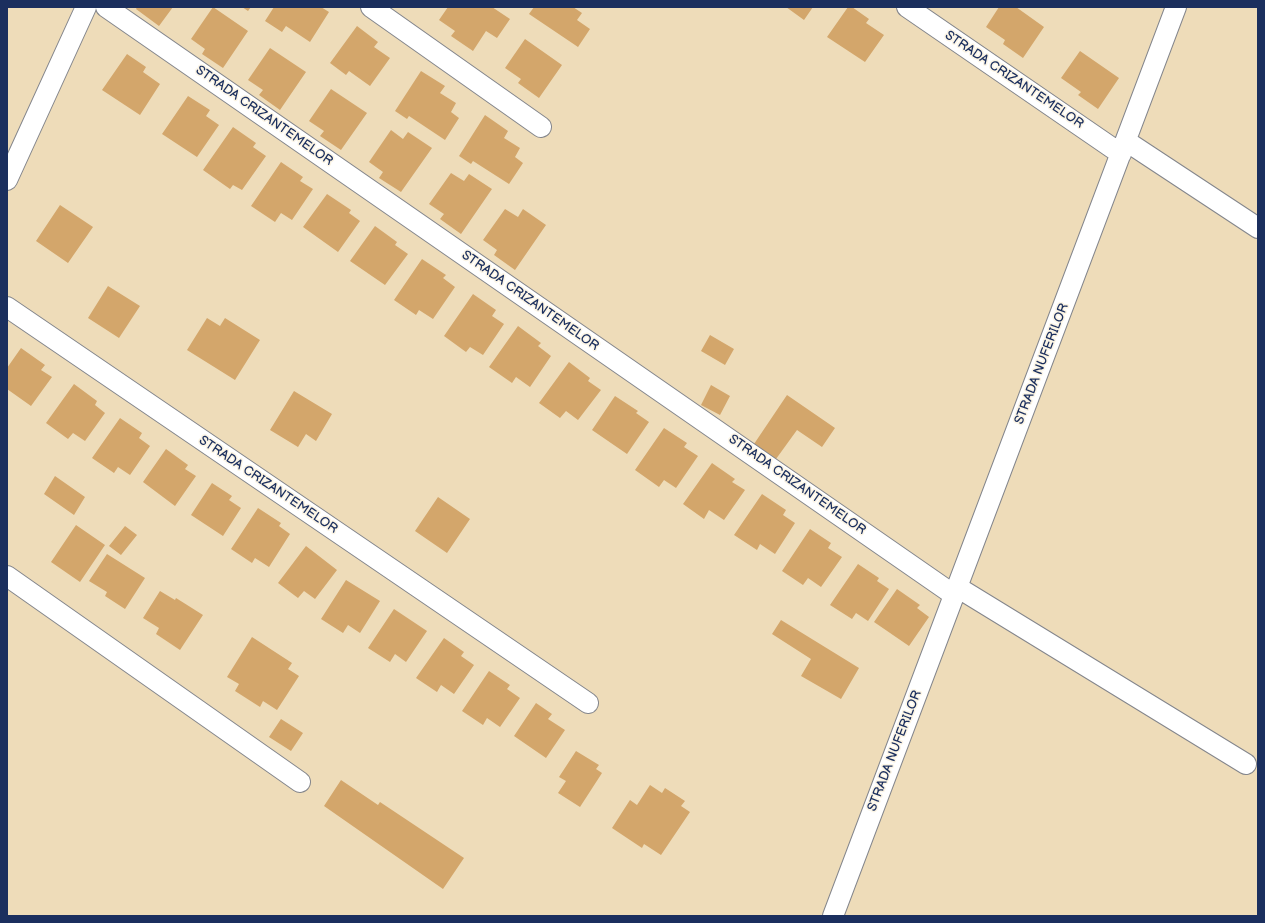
<!DOCTYPE html>
<style>
body{margin:0}
#map{position:relative;width:1265px;height:923px;overflow:hidden;background:#eedcb9;font-family:"Balsamiq Sans",sans-serif}
canvas{display:block}
.frame{position:absolute;inset:0;border:8px solid #1b2f5e;pointer-events:none}
</style>
<div id="map">
<canvas width="1265" height="923"></canvas>
<div class="frame"></div>
</div>
<script>
const ctx = document.querySelector('canvas').getContext('2d');
ctx.lineJoin = 'round';
function fillPath(path, color) { ctx.fillStyle = color; ctx.fill(path, 'evenodd'); }
const poly = rows => new Path2D(rows.map(r => 'M' + r).join(''));
function stroke(path, color, width, dash) { ctx.strokeStyle = color; ctx.lineWidth = width; ctx.lineCap = dash ? 'butt' : 'round'; ctx.setLineDash(dash || []); ctx.stroke(path); }
function write(font, color, halo, rows, align = 'center') {
  ctx.font = font + ' "Balsamiq Sans",sans-serif'; ctx.lineWidth = 3; ctx.setLineDash([]); ctx.textBaseline = 'middle'; ctx.strokeStyle = halo; ctx.fillStyle = color; for (const [text, x, y, turn = 0] of rows) {
    ctx.save(); ctx.translate(x, y); ctx.rotate((+turn || 0) * Math.PI / 180); ctx.textAlign = isNaN(turn) ? turn : align; if (halo) ctx.strokeText(text, 0, 0); ctx.fillText(text, 0, 0); ctx.restore();
  }
}
fillPath(poly([
 [137,7,173,7,159,26,136,9],
 [213,7,248,31,223,68,202,54,205,49,191,39],
 [242,7,251,7,248,11],
 [274,7,321,7,329,12,310,42,286,26,282,32,265,21],
 [448,7,492,7,510,19,497,38,486,31,473,51,451,36,455,31,439,20],
 [534,7,573,7,582,13,577,20,590,29,578,47,529,14],
 [786,7,813,7,804,20],
 [848,7,852,7,869,19,866,23,884,35,865,62,827,37],
 [999,7,1016,7,1044,27,1023,58,1003,44,1005,40,986,27],
 [357,26,378,42,374,47,390,58,370,86,349,71,346,75,330,63],
 [525,39,562,65,539,98,518,83,521,79,505,68],
 [270,48,306,72,280,110,259,95,263,90,248,80],
 [1080,51,1119,78,1098,109,1078,95,1081,92,1061,78],
 [127,54,146,67,143,72,160,84,140,115,102,90],
 [421,71,445,86,440,93,456,103,451,112,459,118,445,140,409,116,407,119,395,111],
 [331,89,367,113,341,150,320,136,324,131,309,121],
 [188,96,210,110,206,116,219,125,197,157,162,134],
 [485,115,508,131,504,138,520,148,515,157,523,163,509,184,473,161,471,164,459,156],
 [233,127,256,143,253,147,266,156,242,190,233,185,230,189,203,170],
 [391,130,403,139,408,132,432,148,401,192,379,178,383,172,369,162],
 [281,162,303,177,300,181,313,189,292,220,281,213,275,222,251,206],
 [451,173,464,181,469,174,492,189,461,234,440,219,444,214,429,204],
 [327,194,351,210,349,213,360,221,338,252,303,227],
 [60,205,93,227,68,263,36,241],
 [505,209,518,217,523,209,546,225,515,270,494,255,497,250,483,240],
 [375,226,397,242,395,245,408,254,385,285,350,261],
 [422,259,446,275,443,278,455,287,433,319,419,310,416,315,394,300],
 [108,286,140,306,119,338,88,318],
 [473,294,496,310,492,316,504,324,483,355,470,347,466,352,444,336],
 [207,318,220,326,225,318,260,340,235,380,187,350],
 [518,326,541,343,538,346,551,356,530,387,516,377,512,383,489,367],
 [710,335,734,349,725,365,701,351],
 [21,348,45,365,41,370,52,377,31,406,7,389,7,368],
 [569,362,590,378,588,381,601,390,578,420,566,411,560,418,539,403],
 [74,384,97,401,95,405,105,413,85,441,73,433,68,439,46,423],
 [711,385,730,396,720,415,701,405],
 [294,391,332,414,316,441,306,434,298,447,270,430],
 [787,395,835,428,822,447,797,430,776,459,754,444],
 [615,396,638,411,636,413,649,422,627,454,592,430],
 [120,418,142,433,139,438,150,446,130,475,118,467,114,473,92,458],
 [664,428,687,443,684,447,698,456,676,488,664,480,659,487,635,470],
 [166,449,188,465,185,469,196,476,175,506,143,482],
 [712,463,735,479,732,482,745,490,724,520,709,510,704,519,683,504],
 [55,476,85,497,74,515,44,494],
 [212,483,232,496,229,500,241,508,223,536,191,515],
 [762,494,786,510,783,515,795,523,775,554,760,544,757,550,734,535],
 [438,497,470,519,447,553,415,531],
 [258,508,281,523,279,526,290,534,269,567,255,558,252,563,231,549],
 [76,525,105,545,80,582,51,562],
 [125,526,137,535,121,555,109,546],
 [810,529,831,543,828,548,842,557,821,587,808,578,803,585,782,571],
 [306,546,337,570,315,599,304,591,298,598,278,583],
 [107,554,145,578,125,609,105,596,107,592,89,581],
 [858,564,879,578,877,581,889,589,868,621,856,613,852,619,830,605],
 [346,580,380,601,360,633,348,625,343,633,321,619],
 [897,589,920,605,917,608,929,617,909,646,874,622],
 [160,591,175,600,176,598,203,615,180,650,156,634,159,628,143,618],
 [394,609,427,631,406,662,395,654,390,662,368,648],
 [781,620,859,668,841,699,801,676,811,659,772,634],
 [252,637,292,663,288,669,299,676,277,710,263,701,260,707,235,691,239,684,227,677],
 [444,638,464,652,461,656,474,665,454,694,441,685,437,692,416,678],
 [489,671,510,685,507,689,520,698,500,727,487,718,483,725,462,711],
 [536,703,552,714,548,719,565,730,546,758,514,736],
 [281,719,303,733,291,751,269,737],
 [576,751,599,765,596,769,602,773,580,807,558,793,566,781,559,777],
 [341,780,378,805,380,802,464,858,443,889,324,806],
 [650,785,662,793,665,788,685,801,681,806,690,812,661,855,644,844,642,848,612,828,630,800,637,805]
]), '#d3a66b');
const minor = poly([
 [106,7,954,595],
 [371,7,541,127],
 [907,7,1121,154],
 [1126,141,1258,228],
 [7,180,86,7],
 [7,307,588,703],
 [7,576,300,782],
 [957,587,1246,764],
 [833,916,1176,7]
]);
stroke(minor, '#84868c', 22);
stroke(minor, '#fff', 20);
write('13px', '#1b2f5e', '#fcf5e5', [
 ["STRADA CRIZANTEMELOR",1014,80,34],
 ["STRADA CRIZANTEMELOR",264,116,35],
 ["STRADA CRIZANTEMELOR",530,301,35],
 ["STRADA NUFERILOR",1042,364,-69],
 ["STRADA CRIZANTEMELOR",268,485,34],
 ["STRADA CRIZANTEMELOR",797,485,35],
 ["STRADA NUFERILOR",895,751,-69]
]);
</script>
